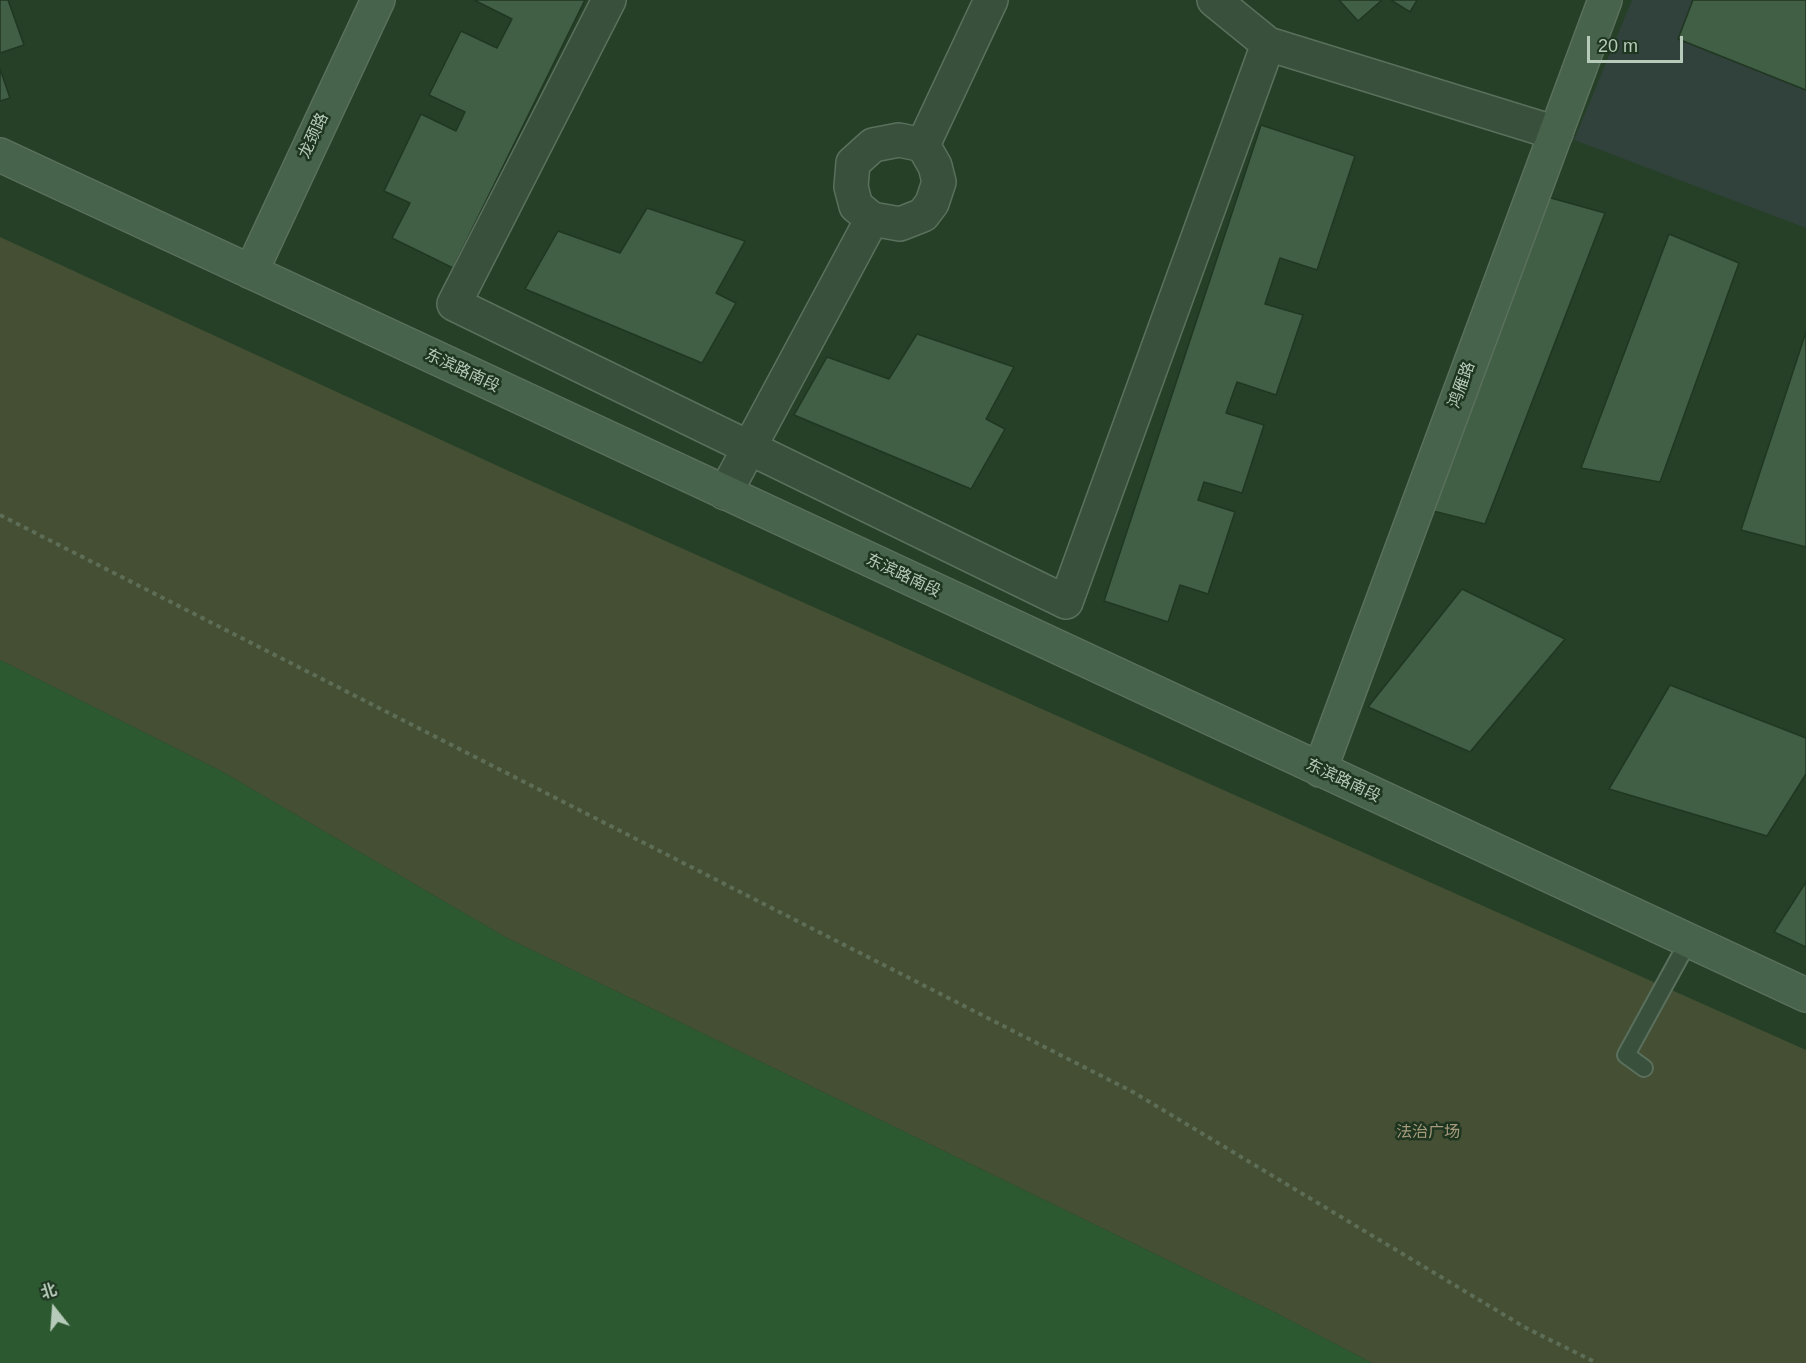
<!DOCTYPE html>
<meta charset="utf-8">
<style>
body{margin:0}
#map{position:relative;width:1806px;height:1363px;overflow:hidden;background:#254027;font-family:Arial,"Noto Sans SC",sans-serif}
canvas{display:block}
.north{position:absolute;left:24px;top:1279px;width:60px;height:60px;-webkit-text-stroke:4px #1e3520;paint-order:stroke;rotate:343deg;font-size:16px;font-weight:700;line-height:24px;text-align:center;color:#b6cbb9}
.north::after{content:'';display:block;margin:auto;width:21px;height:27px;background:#b6cbb9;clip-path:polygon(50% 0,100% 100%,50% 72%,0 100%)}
.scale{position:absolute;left:1587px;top:36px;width:96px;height:27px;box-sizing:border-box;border:3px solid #b6cbb9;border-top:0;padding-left:8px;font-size:18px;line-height:21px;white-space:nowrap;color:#b6cbb9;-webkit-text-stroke:4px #1e3520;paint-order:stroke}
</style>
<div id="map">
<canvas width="1806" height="1363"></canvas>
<div class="north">北</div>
<div class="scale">20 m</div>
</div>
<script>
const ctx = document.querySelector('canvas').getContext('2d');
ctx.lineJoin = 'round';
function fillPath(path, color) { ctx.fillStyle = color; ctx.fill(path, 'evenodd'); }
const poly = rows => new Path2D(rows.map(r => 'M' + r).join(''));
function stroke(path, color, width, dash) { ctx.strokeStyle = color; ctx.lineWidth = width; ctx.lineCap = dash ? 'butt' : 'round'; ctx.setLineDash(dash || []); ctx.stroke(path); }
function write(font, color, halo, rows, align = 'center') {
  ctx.font = font + ' Arial,"Noto Sans SC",sans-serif'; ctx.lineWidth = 5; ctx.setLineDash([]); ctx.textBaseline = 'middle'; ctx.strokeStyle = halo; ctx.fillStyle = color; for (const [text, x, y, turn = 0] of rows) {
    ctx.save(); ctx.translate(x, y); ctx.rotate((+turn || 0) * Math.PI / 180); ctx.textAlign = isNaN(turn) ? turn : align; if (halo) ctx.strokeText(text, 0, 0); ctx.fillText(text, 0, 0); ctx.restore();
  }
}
fillPath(poly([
 [1632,0,1806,0,1806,228,1574,140]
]), '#31413b');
fillPath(poly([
 [0,237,511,472,1806,1050,1806,1363,1372,1363,1272,1311,505,937,221,771,0,660]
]), '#444f34');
fillPath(poly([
 [0,660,221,771,505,937,1272,1311,1372,1363,0,1363]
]), '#2d5931');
const building = poly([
 [0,0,8,0,24,45,0,53,0,0],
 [474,0,585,0,453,268,392,238,410,203,384,191,421,114,456,131,465,112,429,95,461,31,497,48,512,19,474,0],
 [1339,0,1382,0,1358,21,1339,0],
 [1391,0,1417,0,1410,12,1391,0],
 [1693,0,1806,0,1806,90,1678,39,1693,0],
 [0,69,10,98,0,101,0,69],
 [1261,125,1355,156,1317,270,1280,258,1265,304,1303,315,1276,395,1237,382,1226,413,1264,425,1242,493,1204,482,1198,500,1235,512,1208,594,1180,585,1168,622,1104,601,1261,125],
 [1533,193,1605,213,1485,524,1417,507,1533,193],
 [647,208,745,241,716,293,736,303,702,363,525,289,558,231,620,253,647,208],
 [1669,234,1739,263,1660,482,1581,468,1669,234],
 [1806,332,1806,547,1741,530,1806,332],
 [917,334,1014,367,986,419,1005,429,971,489,794,415,827,357,889,379,917,334],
 [1462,589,1565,639,1470,752,1368,707,1462,589],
 [1670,685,1806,738,1806,774,1767,836,1609,789,1670,685],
 [1806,882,1806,947,1774,932,1806,882]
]);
fillPath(building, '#415f44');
stroke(building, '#203722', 1.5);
const lane = poly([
 [1644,1068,1626,1055,1688,942]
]);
const street = poly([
 [609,0,454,304,1066,602,1268,44,1214,0],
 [1268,44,1556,133],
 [923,145,991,0],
 [725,493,872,219,856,206,851,187,853,163,873,145,899,140,923,145,935,166,939,182,932,203,923,215,900,224,872,219]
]);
const secondary = poly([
 [0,155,1806,995],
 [251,272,378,0],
 [1320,770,1605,0]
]);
stroke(lane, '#5a705d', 20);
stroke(street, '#5a705d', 36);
stroke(secondary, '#5a705d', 36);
stroke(poly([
 [0,515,1133,1092,1526,1328,1597,1363]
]), '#5e6e56', 4, [4.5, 4.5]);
stroke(lane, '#39503c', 16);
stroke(street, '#39503c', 33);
stroke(secondary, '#47634b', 33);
write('16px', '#b6cbb9', '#1e3520', [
 ["龙颈路",314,136,-65],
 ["东滨路南段",462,371,25],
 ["鸿雁路",1462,385,-70],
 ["东滨路南段",903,576,25],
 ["东滨路南段",1343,781,25]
]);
write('16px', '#a69a7c', '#1e3520', [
 ["法治广场",1428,1133]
]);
</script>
